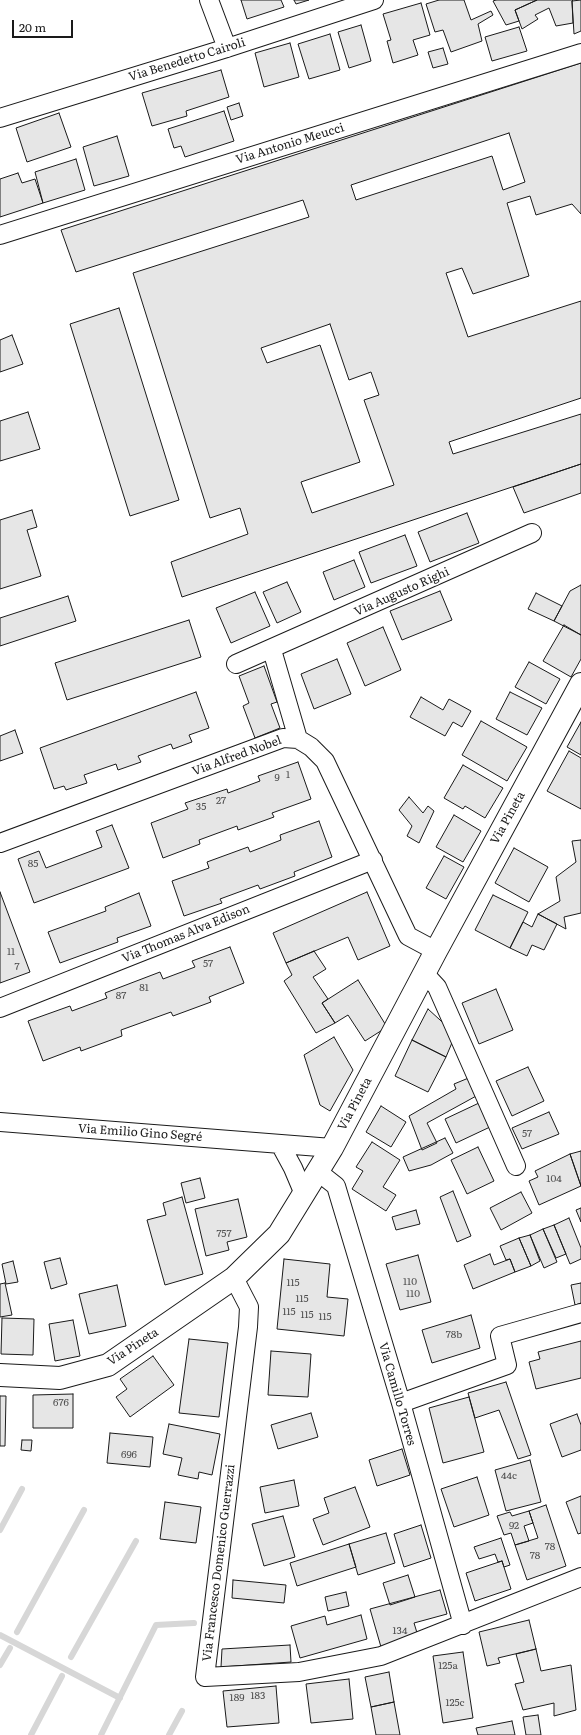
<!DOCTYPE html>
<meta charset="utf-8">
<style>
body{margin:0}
#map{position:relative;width:581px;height:1735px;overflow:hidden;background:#fff;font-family:Literata,serif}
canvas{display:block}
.scale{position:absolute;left:12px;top:20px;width:61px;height:18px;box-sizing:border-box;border:2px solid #1a1a1a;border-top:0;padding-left:5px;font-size:12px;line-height:14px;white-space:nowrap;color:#1a1a1a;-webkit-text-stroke:3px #fff;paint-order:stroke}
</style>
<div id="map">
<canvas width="581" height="1735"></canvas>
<div class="scale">20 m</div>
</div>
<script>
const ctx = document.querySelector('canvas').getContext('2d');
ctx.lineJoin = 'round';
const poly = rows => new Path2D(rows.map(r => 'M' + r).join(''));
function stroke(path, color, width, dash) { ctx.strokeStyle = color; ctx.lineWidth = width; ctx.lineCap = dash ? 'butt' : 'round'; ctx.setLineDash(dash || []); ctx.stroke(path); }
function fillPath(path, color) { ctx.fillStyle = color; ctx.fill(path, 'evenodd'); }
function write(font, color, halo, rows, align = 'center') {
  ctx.font = font + ' Literata,serif'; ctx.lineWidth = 3; ctx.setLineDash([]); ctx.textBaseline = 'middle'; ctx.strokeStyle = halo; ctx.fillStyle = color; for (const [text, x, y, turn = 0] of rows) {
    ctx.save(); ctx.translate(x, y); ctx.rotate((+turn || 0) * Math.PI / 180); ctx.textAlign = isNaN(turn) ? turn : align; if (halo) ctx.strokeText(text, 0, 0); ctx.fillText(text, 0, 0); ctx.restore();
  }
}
stroke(poly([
 [0,1530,22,1489],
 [17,1632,84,1510],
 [0,1635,120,1698],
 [71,1657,136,1541],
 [0,1665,10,1648],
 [31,1735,62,1676],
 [101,1735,156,1625,194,1623],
 [169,1735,182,1711]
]), '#d7d7d7', 6);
const building = poly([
 [241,0,281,0,284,7,247,19,241,0],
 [294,0,309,0,296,4,294,0],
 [439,0,464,0,471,20,491,11,493,15,478,24,482,41,451,52,443,30,435,32,426,4,439,0],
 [496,0,537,0,515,10,519,21,506,25,493,1,496,0],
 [537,0,573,0,572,1,573,23,556,26,549,8,535,15,538,19,522,29,515,10,537,0],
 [581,0,581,31,574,34,572,1,581,0],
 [421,3,430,35,413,40,418,55,393,63,387,41,391,40,383,14,421,3],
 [361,25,371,61,349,68,338,32,361,25],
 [519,27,527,51,492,61,485,37,519,27],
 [330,34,340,70,309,79,298,44,330,34],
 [290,43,299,77,264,87,255,53,290,43],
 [443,48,448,64,433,68,428,52,443,48],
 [581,63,581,214,572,204,536,215,530,196,507,203,529,276,473,294,462,268,446,273,468,337,581,301,581,398,449,442,453,454,581,414,581,464,182,597,171,562,248,534,240,508,210,518,133,273,309,217,303,200,76,272,61,230,581,63],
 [509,133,525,182,503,190,492,156,356,200,351,185,509,133],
 [330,324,349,380,371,372,379,395,364,400,394,485,312,513,301,482,360,462,320,345,267,363,261,348,330,324],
 [221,70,229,97,186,111,187,116,152,126,142,93,221,70],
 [239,103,243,116,231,120,227,107,239,103],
 [224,111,234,141,185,157,181,146,174,148,168,129,224,111],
 [59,113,71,147,27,162,16,128,59,113],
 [117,136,129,176,94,186,83,147,117,136],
 [76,159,85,190,43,203,35,172,76,159],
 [18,173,22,183,35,179,43,203,0,217,0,179,18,173],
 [119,308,179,500,130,516,70,324,119,308],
 [12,335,23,364,0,372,0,340,12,335],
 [28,412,40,449,0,461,0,421,28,412],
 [581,464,581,493,524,513,513,487,581,464],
 [32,510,37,527,27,530,41,576,0,589,0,520,32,510],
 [467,513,479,543,430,562,418,532,467,513],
 [405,535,417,566,371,583,359,552,405,535],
 [354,560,365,587,334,600,323,572,354,560],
 [287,582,301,612,277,623,263,592,287,582],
 [581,585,581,635,554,621,570,591,581,585],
 [440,591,452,620,402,640,390,611,440,591],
 [255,592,270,626,231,643,216,608,255,592],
 [536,593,562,606,554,621,528,609,536,593],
 [68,596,76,621,0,646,0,618,68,596],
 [189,620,201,657,67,700,55,663,189,620],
 [564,625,581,635,581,659,571,677,543,661,564,625],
 [383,627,401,670,365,686,347,643,383,627],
 [337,659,351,694,314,709,301,674,337,659],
 [529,662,560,679,546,704,515,687,529,662],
 [264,666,277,702,271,704,280,728,255,738,243,706,249,703,239,676,264,666],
 [196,692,209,728,189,735,192,742,173,749,171,744,138,756,141,762,118,770,116,764,84,775,87,783,66,790,64,786,54,789,40,748,196,692],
 [510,692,542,708,527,735,496,719,510,692],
 [421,697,443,710,449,699,471,711,462,727,453,722,445,736,410,717,421,697],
 [481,721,527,747,507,781,462,755,481,721],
 [581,722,581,755,567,747,581,722],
 [15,730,23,753,0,761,0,736,15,730],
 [569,751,581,758,581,809,547,791,569,751],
 [298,762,311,799,272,813,274,817,238,830,237,826,199,840,200,844,163,858,151,823,188,809,185,803,227,789,228,793,260,781,258,776,298,762],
 [463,765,503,788,485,818,465,806,463,809,444,798,463,765],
 [409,797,423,813,428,806,434,811,419,843,407,836,412,826,399,810,409,797],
 [454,815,481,831,463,862,436,847,454,815],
 [319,821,332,857,294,872,295,876,260,889,258,885,220,899,222,903,184,916,172,881,209,868,207,862,248,847,250,852,281,840,280,835,319,821],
 [112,825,129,868,34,903,18,859,39,851,46,868,102,847,96,831,112,825],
 [581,840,581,913,564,917,566,929,538,914,560,901,556,877,576,862,572,841,581,840],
 [514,848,548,867,529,902,495,883,514,848],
 [444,856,464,867,446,899,426,888,444,856],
 [0,892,30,972,0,983,0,892],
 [367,892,390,946,358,960,348,937,286,963,273,933,367,892],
 [139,893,151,926,117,938,118,942,60,963,48,932,106,911,105,907,139,893],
 [493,895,528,912,510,948,475,930,493,895],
 [538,914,557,924,544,950,532,945,527,956,510,948,523,922,532,927,538,914],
 [230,947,244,983,209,997,211,1002,173,1016,171,1012,121,1030,122,1036,81,1051,80,1047,43,1061,28,1021,70,1006,72,1011,107,998,105,993,160,972,163,979,195,967,192,961,230,947],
 [314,951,326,969,313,977,328,999,322,1003,335,1023,316,1033,284,981,292,975,286,963,314,951],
 [358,980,387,1027,365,1041,348,1015,335,1023,322,1003,358,980],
 [496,989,513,1030,479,1044,462,1003,496,989],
 [428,1009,451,1030,454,1038,446,1057,412,1040,428,1009],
 [334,1037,353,1070,330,1111,320,1105,304,1055,334,1037],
 [412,1040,446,1057,428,1092,395,1076,412,1040],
 [528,1067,544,1101,512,1116,496,1081,528,1067],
 [471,1077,478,1095,427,1123,437,1143,422,1150,409,1116,456,1089,454,1084,471,1077],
 [479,1103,490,1127,456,1143,445,1119,479,1103],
 [381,1106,406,1122,391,1147,366,1132,381,1106],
 [549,1112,559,1134,522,1149,512,1128,549,1112],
 [445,1138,453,1153,431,1165,409,1171,403,1157,445,1138],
 [372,1142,400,1160,383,1187,396,1195,386,1211,352,1189,363,1171,356,1167,372,1142],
 [478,1147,494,1181,467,1194,451,1160,478,1147],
 [581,1151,581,1186,570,1154,581,1151],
 [570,1154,581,1186,539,1205,529,1181,538,1177,535,1171,570,1154],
 [200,1178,205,1198,186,1203,181,1183,200,1178],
 [453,1191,471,1236,457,1242,440,1197,453,1191],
 [521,1192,532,1213,501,1230,490,1208,521,1192],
 [182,1197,203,1274,165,1285,147,1220,166,1215,163,1203,182,1197],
 [238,1199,247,1237,227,1242,229,1250,206,1256,195,1209,238,1199],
 [581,1208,581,1222,576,1210,581,1208],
 [416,1210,420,1224,396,1230,392,1217,416,1210],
 [569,1218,581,1248,581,1259,570,1264,554,1225,569,1218],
 [554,1225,566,1254,556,1258,543,1229,554,1225],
 [543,1229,557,1262,544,1268,530,1235,543,1229],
 [530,1235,540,1261,531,1266,519,1238,530,1235],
 [519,1238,531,1266,515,1272,510,1259,506,1260,500,1246,519,1238],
 [490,1254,494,1265,510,1259,515,1272,473,1289,464,1265,490,1254],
 [418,1255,431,1302,400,1310,386,1264,418,1255],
 [60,1258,67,1284,51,1289,44,1262,60,1258],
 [284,1259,330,1264,327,1297,348,1299,344,1336,277,1329,284,1259],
 [13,1261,18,1282,6,1284,2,1264,13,1261],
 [5,1283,12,1315,0,1317,0,1284,5,1283],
 [581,1283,581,1303,575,1305,571,1285,581,1283],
 [117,1285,126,1326,89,1334,79,1294,117,1285],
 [471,1315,480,1348,432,1363,422,1330,471,1315],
 [2,1318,34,1319,33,1355,1,1354,2,1318],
 [73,1320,80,1356,55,1361,49,1324,73,1320],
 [189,1339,228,1343,219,1417,179,1413,189,1339],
 [581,1341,581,1378,536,1389,529,1362,540,1359,538,1352,581,1341],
 [271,1351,311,1354,308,1397,268,1395,271,1351],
 [153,1356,174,1385,130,1417,116,1397,127,1389,120,1379,153,1356],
 [506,1382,531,1455,518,1459,499,1410,475,1418,468,1393,506,1382],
 [73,1394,73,1428,33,1428,33,1395,73,1394],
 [0,1396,6,1396,5,1446,0,1446,0,1396],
 [469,1397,484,1452,443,1463,429,1408,469,1397],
 [311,1413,318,1437,278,1449,271,1425,311,1413],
 [577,1414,581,1425,581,1450,562,1457,550,1424,577,1414],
 [169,1424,220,1434,212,1475,199,1472,198,1479,178,1475,182,1458,163,1454,169,1424],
 [110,1433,153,1437,150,1467,107,1463,110,1433],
 [22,1440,32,1440,31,1451,21,1450,22,1440],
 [402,1449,410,1475,377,1486,369,1460,402,1449],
 [530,1460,541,1502,506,1511,495,1470,530,1460],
 [477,1477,489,1515,454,1527,441,1489,477,1477],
 [294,1480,299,1506,265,1513,260,1487,294,1480],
 [355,1487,370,1527,323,1545,313,1519,329,1513,324,1498,355,1487],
 [581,1496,581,1533,578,1534,566,1502,581,1496],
 [165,1502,201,1507,196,1543,160,1539,165,1502],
 [546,1505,566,1566,527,1580,515,1545,538,1538,529,1511,546,1505],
 [529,1511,533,1523,524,1526,529,1541,515,1545,511,1533,504,1535,497,1516,510,1512,512,1516,529,1511],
 [283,1516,295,1557,264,1566,252,1524,283,1516],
 [421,1525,431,1558,404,1567,394,1534,421,1525],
 [386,1533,395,1563,358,1575,349,1544,386,1533],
 [501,1538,510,1565,504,1567,502,1561,498,1562,495,1554,479,1559,474,1547,501,1538],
 [349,1544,356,1567,297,1586,290,1563,349,1544],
 [502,1561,511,1589,475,1601,466,1573,502,1561],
 [408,1575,415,1597,390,1605,383,1583,408,1575],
 [233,1580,286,1585,284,1603,232,1598,233,1580],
 [440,1590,447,1614,414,1623,418,1636,381,1647,370,1609,440,1590],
 [346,1592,349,1606,328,1611,325,1597,346,1592],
 [361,1615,367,1639,300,1658,291,1626,325,1616,327,1625,361,1615],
 [529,1620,536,1649,498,1658,500,1663,487,1666,479,1632,529,1620],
 [290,1645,291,1662,221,1667,222,1649,290,1645],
 [536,1649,541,1671,571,1665,576,1710,554,1716,554,1703,523,1710,515,1684,524,1682,516,1654,536,1649],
 [463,1652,473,1718,443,1723,433,1656,463,1652],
 [389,1672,394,1702,371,1707,365,1677,389,1672],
 [349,1679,353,1719,311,1723,306,1684,349,1679],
 [276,1686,279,1723,227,1727,223,1691,276,1686],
 [394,1702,400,1735,376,1735,371,1707,394,1702],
 [538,1715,541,1735,526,1735,523,1717,538,1715],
 [512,1721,515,1735,478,1735,476,1728,512,1721]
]);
fillPath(building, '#e6e6e6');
stroke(building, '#1a1a1a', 1);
const minor = poly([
 [209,0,227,48],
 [0,118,227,48,374,0],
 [0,235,581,53],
 [272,650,298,739],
 [236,664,532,533],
 [0,843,283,738,298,739,311,747,325,761,408,936,436,951],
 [424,973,437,987,516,1166],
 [0,1008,373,860],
 [0,1122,332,1148],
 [280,1144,293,1168,304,1194],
 [317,1171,336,1186,401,1403,463,1625],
 [234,1278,249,1307,248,1327,205,1677,299,1672,381,1656,581,1577],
 [401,1403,507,1365,500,1336,581,1313]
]);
const tertiary = poly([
 [0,1375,60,1378,108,1365,234,1278,279,1234,332,1148,436,951,581,684]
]);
stroke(minor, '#1a1a1a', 20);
stroke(tertiary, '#1a1a1a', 24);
stroke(minor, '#fff', 18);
stroke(tertiary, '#fff', 22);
write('10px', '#4d4d4d', null, [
 ["1",288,775],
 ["9",277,778],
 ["27",221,801],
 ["35",201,807],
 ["85",33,864],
 ["11",11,952],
 ["57",208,964],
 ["7",17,967],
 ["81",144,988],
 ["87",121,996],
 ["57",527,1134],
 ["104",554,1179],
 ["757",224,1234],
 ["110",410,1282],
 ["115",293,1283],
 ["110",413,1294],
 ["115",302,1299],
 ["115",289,1312],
 ["115",307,1315],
 ["115",325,1317],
 ["78b",454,1335],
 ["676",61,1403],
 ["696",129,1455],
 ["44c",509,1476],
 ["92",514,1526],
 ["78",550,1547],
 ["78",535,1556],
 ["134",400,1631],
 ["125a",448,1666],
 ["183",258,1696],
 ["189",237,1698],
 ["125c",455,1703]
]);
write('12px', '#1a1a1a', '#fff', [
 ["Via Benedetto Cairoli",187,60,-17],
 ["Via Antonio Meucci",290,144,-17],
 ["Via Augusto Righi",402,592,-24],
 ["Via Alfred Nobel",237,756,-20],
 ["Via Pineta",508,818,-61],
 ["Via Thomas Alva Edison",186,934,-22],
 ["Via Pineta",355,1104,-62],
 ["Via Emilio Gino Segré",140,1133,4],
 ["Via Pineta",133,1347,-33],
 ["Via Camillo Torres",397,1394,74],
 ["Via Francesco Domenico Guerrazzi",219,1563,-83]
]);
</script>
